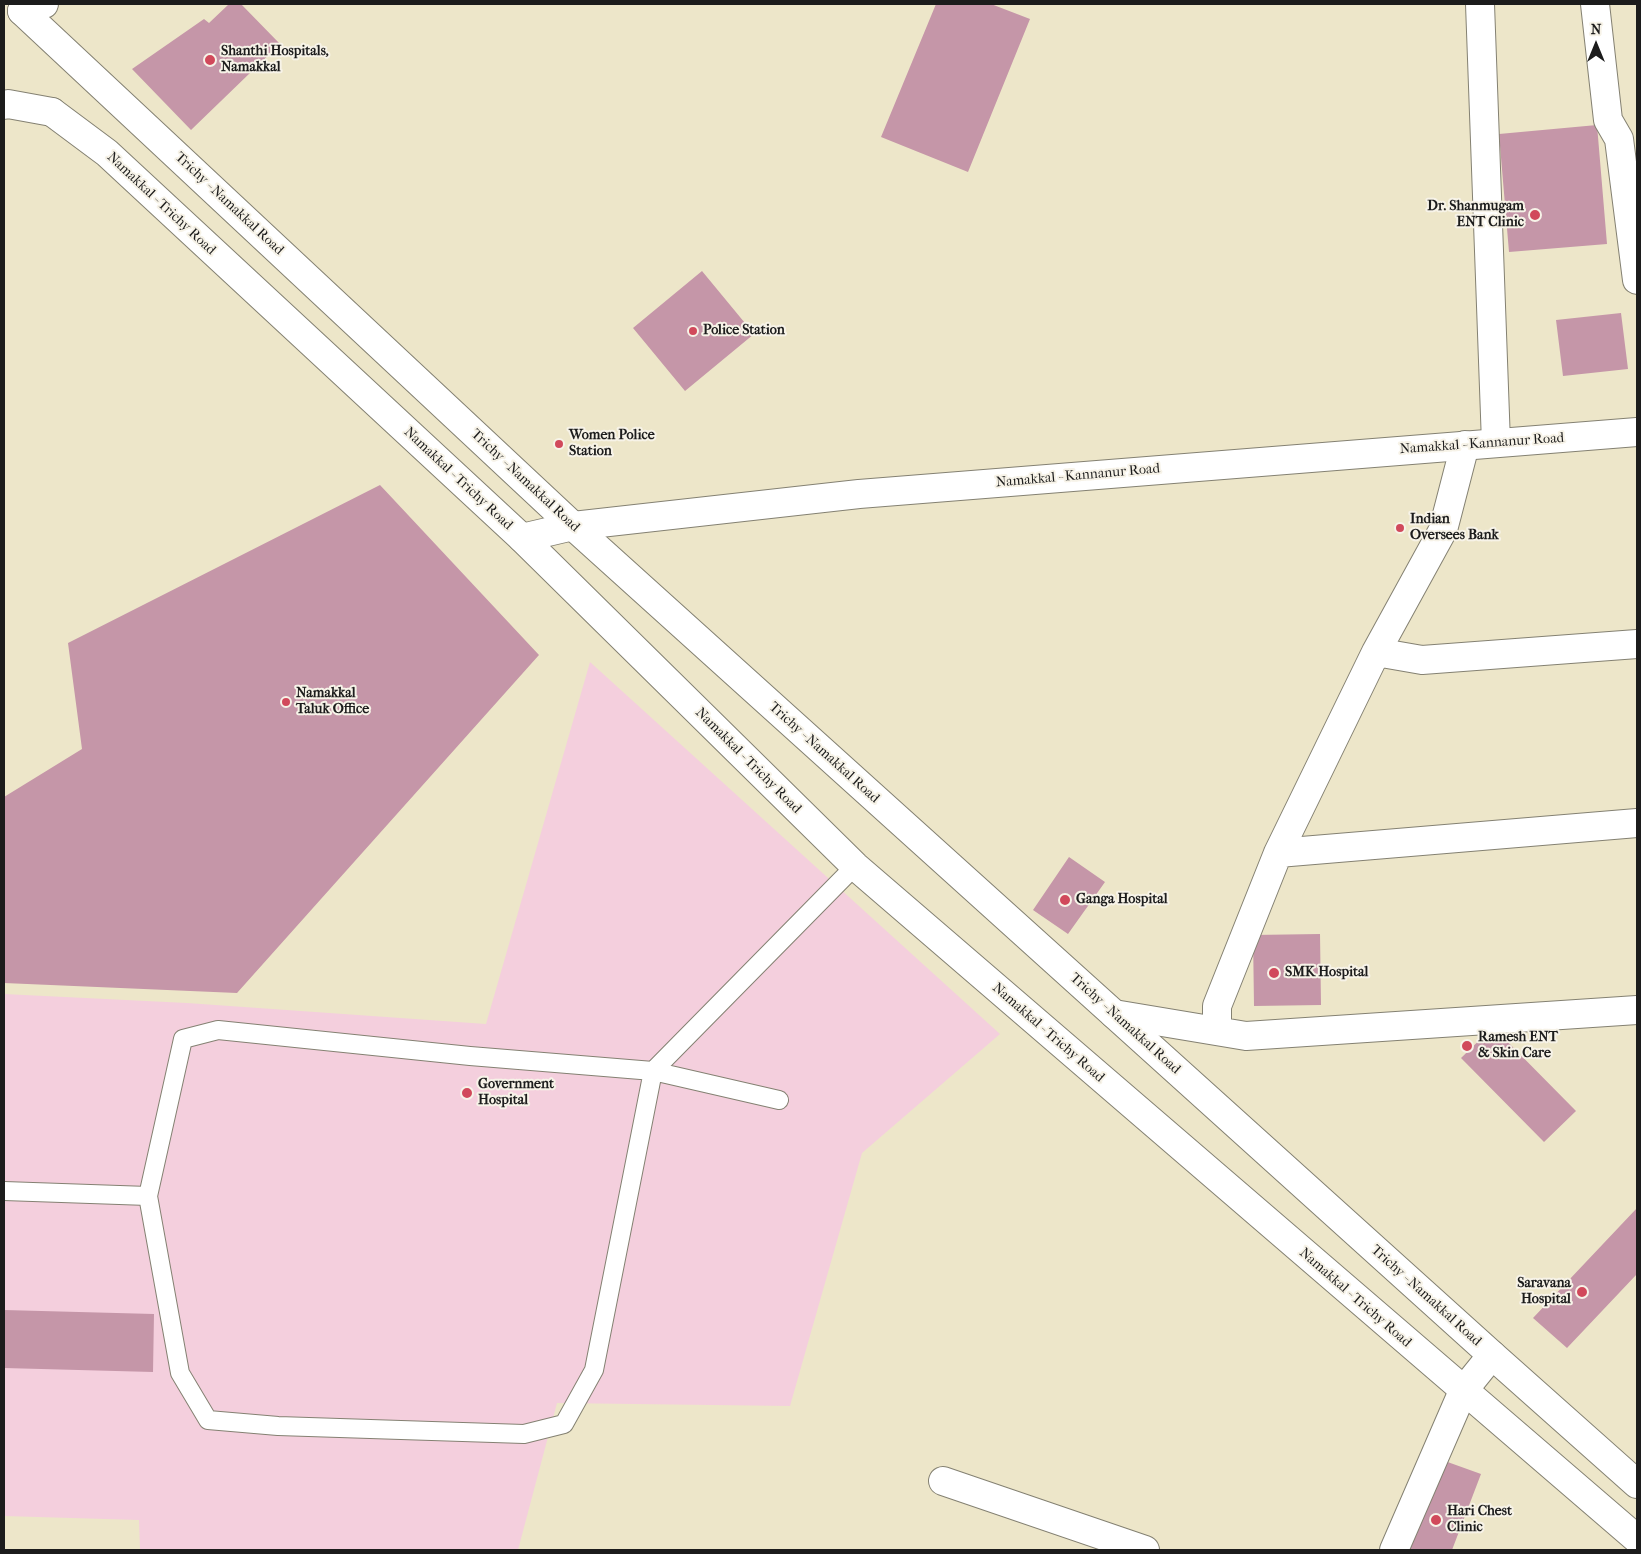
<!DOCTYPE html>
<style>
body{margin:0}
#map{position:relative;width:1641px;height:1554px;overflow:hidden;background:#ede6c9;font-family:"IM FELL French Canon",serif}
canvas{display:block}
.frame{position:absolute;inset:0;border:5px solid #1c1c1c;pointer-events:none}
.north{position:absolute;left:1571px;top:20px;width:50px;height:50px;-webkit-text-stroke:4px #f7f3e8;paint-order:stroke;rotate:0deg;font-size:14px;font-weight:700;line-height:20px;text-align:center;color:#1c1c1c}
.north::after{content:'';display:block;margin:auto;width:18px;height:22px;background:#1c1c1c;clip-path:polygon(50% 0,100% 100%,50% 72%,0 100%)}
</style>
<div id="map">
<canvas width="1641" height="1554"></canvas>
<div class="frame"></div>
<div class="north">N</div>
</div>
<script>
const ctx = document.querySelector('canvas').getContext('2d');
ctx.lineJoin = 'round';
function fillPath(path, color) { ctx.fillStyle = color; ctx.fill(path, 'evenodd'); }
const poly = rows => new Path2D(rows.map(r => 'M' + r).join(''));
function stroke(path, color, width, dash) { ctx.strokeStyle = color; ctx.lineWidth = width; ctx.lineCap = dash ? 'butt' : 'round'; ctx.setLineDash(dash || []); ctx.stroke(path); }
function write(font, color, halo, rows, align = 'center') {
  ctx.font = font + ' "IM FELL French Canon",serif'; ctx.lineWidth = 4; ctx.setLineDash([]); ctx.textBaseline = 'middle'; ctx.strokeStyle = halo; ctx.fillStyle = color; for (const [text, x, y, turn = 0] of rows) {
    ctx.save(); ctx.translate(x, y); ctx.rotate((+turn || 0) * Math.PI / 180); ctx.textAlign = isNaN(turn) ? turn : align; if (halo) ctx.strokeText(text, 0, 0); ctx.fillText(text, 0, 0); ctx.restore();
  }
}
fillPath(poly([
 [590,662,1000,1034,862,1153,790,1406,557,1403,518,1550,140,1550,139,1520,4,1516,4,994,187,1003,486,1024]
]), '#f4cfdd');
fillPath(poly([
 [229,4,241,4,280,44,191,130,132,69,204,19,209,23],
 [936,4,991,4,1030,19,968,172,881,137],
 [1597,125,1607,244,1509,252,1499,134],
 [702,271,754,334,685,391,633,328],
 [1621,313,1628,369,1563,376,1556,320],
 [380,485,539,655,237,993,4,983,4,797,82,749,68,643],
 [1069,857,1105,882,1068,934,1033,910],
 [1320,934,1321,1005,1254,1006,1253,935],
 [1493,1027,1576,1111,1544,1142,1461,1058],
 [1637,1208,1637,1274,1567,1348,1533,1318],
 [4,1310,154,1314,153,1372,4,1368],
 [1442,1460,1481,1474,1452,1550,1406,1550]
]), '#c596a8');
const lane = poly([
 [779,1100,653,1071,470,1056,218,1030,183,1039,148,1196,180,1373,208,1420,278,1426,524,1434,564,1424,594,1370,653,1071,855,866],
 [4,1191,148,1196]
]);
const street = poly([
 [1480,4,1496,443],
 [1595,4,1608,120,1619,139,1637,280],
 [22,11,44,4],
 [1376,652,1422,660,1637,644],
 [1278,853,1637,823],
 [1114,1014,1246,1036,1637,1010],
 [1213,1030,1217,1030,1217,1006,1278,853,1376,652,1443,530,1465,445],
 [943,1481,1145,1550]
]);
const secondary = poly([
 [1394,1550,1463,1391,1492,1355]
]);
const primary = poly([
 [4,105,8,104,52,112],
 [522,538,573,526,859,494,1637,432]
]);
const highway = poly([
 [22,11,573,526,1492,1355,1637,1484],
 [52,112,107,153,522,538,855,866,1637,1539]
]);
stroke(lane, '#848172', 20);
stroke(street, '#848172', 30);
stroke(secondary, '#848172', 30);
stroke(primary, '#848172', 30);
stroke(highway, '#848172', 30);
stroke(lane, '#fff', 18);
stroke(street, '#fff', 28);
stroke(secondary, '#fff', 28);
stroke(primary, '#fff', 28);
stroke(highway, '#fff', 28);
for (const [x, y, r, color] of [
 [210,60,6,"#d1495b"],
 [1535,215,6,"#d1495b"],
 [693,331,5,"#d1495b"],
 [559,444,5,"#d1495b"],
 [1400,528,5,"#d1495b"],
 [286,702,5,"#d1495b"],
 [1065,900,6,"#d1495b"],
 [1274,973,6,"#d1495b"],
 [1467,1046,6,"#d1495b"],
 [467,1093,6,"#d1495b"],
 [1582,1292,6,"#d1495b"],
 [1436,1520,6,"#d1495b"]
]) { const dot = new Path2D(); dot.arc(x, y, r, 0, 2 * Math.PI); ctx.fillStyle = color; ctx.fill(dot); stroke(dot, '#f7f3e8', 2); }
write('bold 14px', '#1c1c1c', '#f7f3e8', [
 ["Shanthi Hospitals,",221,52],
 ["Namakkal",221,68],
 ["Dr. Shanmugam",1524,207,"right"],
 ["ENT Clinic",1524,223,"right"],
 ["Police Station",703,331],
 ["Women Police",569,436],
 ["Station",569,452],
 ["Indian",1410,520],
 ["Oversees Bank",1410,536],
 ["Namakkal",296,694],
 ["Taluk Office",296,710],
 ["Ganga Hospital",1076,900],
 ["SMK Hospital",1285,973],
 ["Ramesh ENT",1478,1038],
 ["& Skin Care",1478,1054],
 ["Government",478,1085],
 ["Hospital",478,1101],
 ["Saravana",1571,1284,"right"],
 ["Hospital",1571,1300,"right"],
 ["Hari Chest",1447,1512],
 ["Clinic",1447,1528]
], 'left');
write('14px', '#1c1c1c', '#f7f3e8', [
 ["Namakkal - Trichy Road",161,204,43],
 ["Trichy - Namakkal Road",229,204,43],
 ["Namakkal - Kannanur Road",1482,444,-4],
 ["Namakkal - Kannanur Road",1078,476,-5],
 ["Namakkal - Trichy Road",458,479,43],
 ["Trichy - Namakkal Road",525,481,43],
 ["Trichy - Namakkal Road",824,753,42],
 ["Namakkal - Trichy Road",748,761,45],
 ["Trichy - Namakkal Road",1125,1024,42],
 ["Namakkal - Trichy Road",1048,1033,41],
 ["Trichy - Namakkal Road",1426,1296,42],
 ["Namakkal - Trichy Road",1355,1298,41]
]);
</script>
